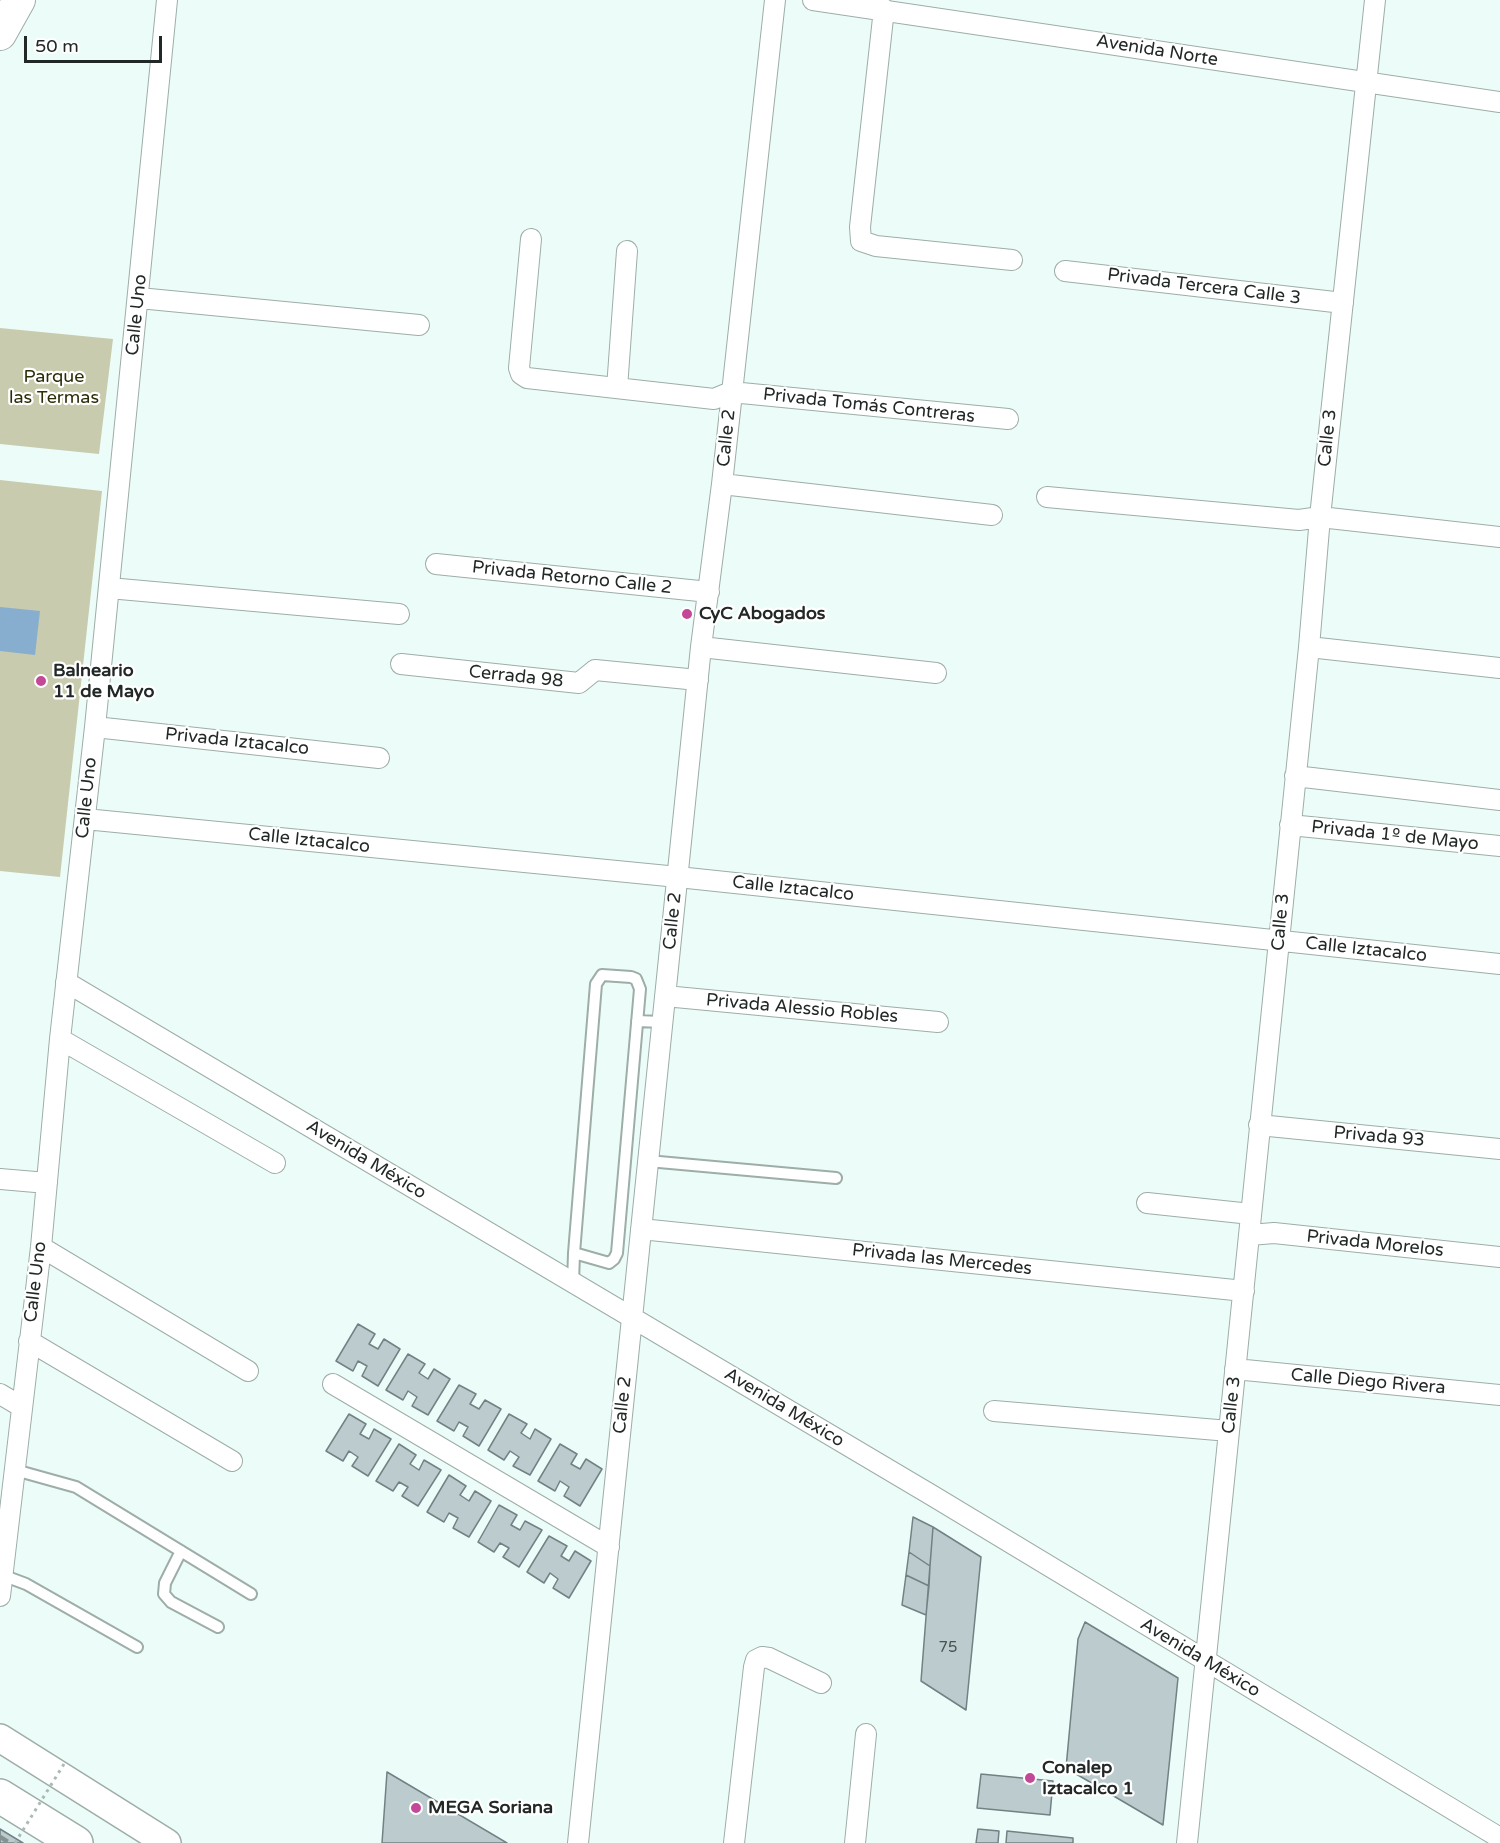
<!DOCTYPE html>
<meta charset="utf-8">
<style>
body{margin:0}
#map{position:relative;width:1500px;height:1843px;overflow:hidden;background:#ecfdf9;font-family:"Varela Round",sans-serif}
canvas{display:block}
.scale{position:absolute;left:24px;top:36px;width:138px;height:27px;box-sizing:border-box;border:3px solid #222827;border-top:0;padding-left:8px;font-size:18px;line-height:21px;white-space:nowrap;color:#222827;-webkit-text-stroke:4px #fff;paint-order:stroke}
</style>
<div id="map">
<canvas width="1500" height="1843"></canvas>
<div class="scale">50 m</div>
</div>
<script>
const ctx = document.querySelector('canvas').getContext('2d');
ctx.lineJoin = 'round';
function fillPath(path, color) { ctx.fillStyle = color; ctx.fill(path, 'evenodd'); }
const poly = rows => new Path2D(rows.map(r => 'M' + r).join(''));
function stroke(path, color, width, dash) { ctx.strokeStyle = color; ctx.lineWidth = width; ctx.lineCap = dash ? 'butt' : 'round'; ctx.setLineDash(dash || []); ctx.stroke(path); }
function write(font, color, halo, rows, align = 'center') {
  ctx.font = font + ' "Varela Round",sans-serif'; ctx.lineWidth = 4.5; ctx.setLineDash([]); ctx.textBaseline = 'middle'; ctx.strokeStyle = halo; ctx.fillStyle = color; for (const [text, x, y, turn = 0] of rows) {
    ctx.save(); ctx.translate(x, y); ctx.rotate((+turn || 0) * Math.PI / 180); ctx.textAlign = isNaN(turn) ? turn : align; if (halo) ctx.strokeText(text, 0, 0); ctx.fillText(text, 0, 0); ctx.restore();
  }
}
fillPath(poly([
 [0,328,113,339,99,454,0,444],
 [0,480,102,491,60,877,0,871]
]), '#c8cbae');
fillPath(poly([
 [0,607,40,611,35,655,0,651]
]), '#88aecf');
const building = poly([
 [358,1324,375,1334,369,1344,378,1349,384,1339,400,1349,378,1386,362,1376,367,1366,358,1361,353,1371,336,1361,358,1324],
 [408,1354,425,1364,419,1373,428,1379,434,1369,450,1379,428,1415,412,1406,417,1397,408,1391,403,1400,386,1390,408,1354],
 [459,1385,476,1394,470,1404,479,1409,485,1400,501,1409,479,1446,463,1436,468,1427,459,1422,454,1431,437,1421,459,1385],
 [349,1414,366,1424,360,1434,369,1439,374,1429,391,1439,368,1476,352,1466,358,1457,349,1451,343,1461,326,1451,349,1414],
 [509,1414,527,1424,521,1433,530,1439,535,1429,551,1439,530,1475,513,1466,519,1457,510,1451,504,1460,488,1450,509,1414],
 [399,1444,416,1455,410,1464,419,1470,424,1460,441,1470,418,1506,402,1496,408,1487,399,1482,393,1491,376,1481,399,1444],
 [560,1444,577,1454,571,1464,580,1469,586,1459,602,1469,580,1506,564,1496,569,1487,560,1481,555,1491,538,1481,560,1444],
 [449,1475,466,1486,460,1495,469,1501,475,1491,491,1501,469,1537,453,1528,458,1518,449,1513,444,1522,427,1512,449,1475],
 [499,1505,517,1515,511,1525,520,1530,525,1521,542,1530,519,1567,503,1557,509,1548,500,1543,494,1552,478,1542,499,1505],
 [913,1517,933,1527,930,1566,909,1552,913,1517],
 [933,1527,981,1557,966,1710,921,1681,933,1527],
 [549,1536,567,1546,561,1556,569,1561,575,1551,591,1561,569,1598,553,1588,558,1579,550,1573,544,1583,527,1572,549,1536],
 [909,1552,930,1566,929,1586,906,1575,909,1552],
 [906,1575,929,1586,926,1615,902,1605,906,1575],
 [1085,1622,1178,1678,1163,1825,1066,1768,1078,1639,1085,1622],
 [387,1772,507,1843,382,1843,387,1772],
 [981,1774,1053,1781,1050,1815,977,1808,981,1774],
 [0,1829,23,1843,0,1843,0,1829],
 [978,1829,999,1831,998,1843,976,1843,978,1829],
 [1007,1831,1073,1838,1073,1843,1006,1843,1007,1831]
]);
fillPath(building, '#bbcbce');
stroke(building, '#728184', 1.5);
const lane = poly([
 [637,1021,662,1022],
 [648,1161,836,1178],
 [573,1283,574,1253,596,984,602,975,631,977,636,979,640,989,617,1253,614,1259,609,1263,574,1253],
 [15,1470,76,1487,251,1594],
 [181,1551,165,1583,164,1594,171,1602,218,1627],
 [2,1575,26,1584,137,1647]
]);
const street = poly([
 [813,0,1500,102],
 [884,9,860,227,861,241,876,246,1012,260],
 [531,239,519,368,521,374,527,378,714,399,731,392,1008,419],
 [1065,271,1343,303],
 [139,298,419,325],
 [617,388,627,251],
 [722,484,992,515],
 [1047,497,1299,520,1320,517,1500,537],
 [436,564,709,592],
 [109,588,399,614],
 [701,647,936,673],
 [1309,647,1500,668],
 [401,664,579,683,595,670,698,680],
 [95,727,379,758],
 [1295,776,1500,800],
 [85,819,678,877,1500,964],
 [1290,825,1500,846],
 [66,982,933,1496,1500,1838],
 [665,996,938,1022],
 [60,1039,275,1163],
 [1259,1125,1500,1149],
 [0,1179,47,1183],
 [1147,1203,1251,1214],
 [641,1229,1244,1291],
 [1250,1235,1274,1233,1500,1257],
 [41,1247,248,1371],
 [29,1341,232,1461],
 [1235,1369,1500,1395],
 [333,1384,609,1547],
 [0,1394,22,1407],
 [994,1411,1229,1431],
 [0,1596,41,1247,60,1039,95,727,167,0],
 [578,1843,701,647,722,484,775,0],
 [734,1843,754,1667,756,1660,762,1657,769,1658,821,1683],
 [855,1843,866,1734],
 [1187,1843,1309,647,1320,517,1375,0]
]);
const secondary = poly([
 [0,1738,167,1843]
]);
const primary = poly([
 [0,34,19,0]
]);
const highway = poly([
 [0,1796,76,1843]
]);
stroke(lane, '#9dada8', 14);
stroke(street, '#9dada8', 22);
stroke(secondary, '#9dada8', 30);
stroke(primary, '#9dada8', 34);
stroke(highway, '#9dada8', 36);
stroke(lane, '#fff', 10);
stroke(street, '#fff', 20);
stroke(secondary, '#fff', 27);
stroke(primary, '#fff', 32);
stroke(highway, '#fff', 33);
stroke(poly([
 [0,1837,10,1843]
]), '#86928f', 4.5, [9, 4.5]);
stroke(poly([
 [15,1843,64,1764]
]), '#acbab7', 3, [3, 4.5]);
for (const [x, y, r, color] of [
 [687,614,6,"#c44898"],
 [41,681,6,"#c44898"],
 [1030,1778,6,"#c44898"],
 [416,1808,6,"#c44898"]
]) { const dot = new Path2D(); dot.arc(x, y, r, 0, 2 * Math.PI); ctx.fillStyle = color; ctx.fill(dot); stroke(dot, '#fff', 2); }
write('15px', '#485151', null, [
 ["75",948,1648]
]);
write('18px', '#222827', '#fff', [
 ["Avenida Norte",1157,51,9],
 ["Privada Tercera Calle 3",1204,287,7],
 ["Calle Uno",137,315,-84],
 ["Privada Tomás Contreras",869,406,6],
 ["Calle 2",727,438,-84],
 ["Calle 3",1328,438,-84],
 ["Privada Retorno Calle 2",572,578,6],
 ["Cerrada 98",516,677,6],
 ["Privada Iztacalco",237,742,6],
 ["Calle Uno",87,798,-84],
 ["Privada 1º de Mayo",1395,836,6],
 ["Calle Iztacalco",309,841,6],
 ["Calle Iztacalco",793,889,6],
 ["Calle 2",673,921,-84],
 ["Calle 3",1281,922,-85],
 ["Calle Iztacalco",1366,950,6],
 ["Privada Alessio Robles",802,1009,5],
 ["Privada 93",1379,1137,5],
 ["Avenida México",366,1160,31],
 ["Privada Morelos",1375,1244,6],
 ["Privada las Mercedes",942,1260,6],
 ["Calle Uno",36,1282,-83],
 ["Calle Diego Rivera",1368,1382,5],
 ["Calle 2",623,1405,-84],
 ["Calle 3",1232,1405,-84],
 ["Avenida México",784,1408,31],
 ["Avenida México",1200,1658,31]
]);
write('18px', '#2c2d07', '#fff', [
 ["Parque",54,377],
 ["las Termas",54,398]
]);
write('bold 18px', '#222827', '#fff', [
 ["CyC Abogados",699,614],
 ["Balneario",53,671],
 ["11 de Mayo",53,692],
 ["Conalep",1042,1768],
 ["Iztacalco 1",1042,1789],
 ["MEGA Soriana",428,1808]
], 'left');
</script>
